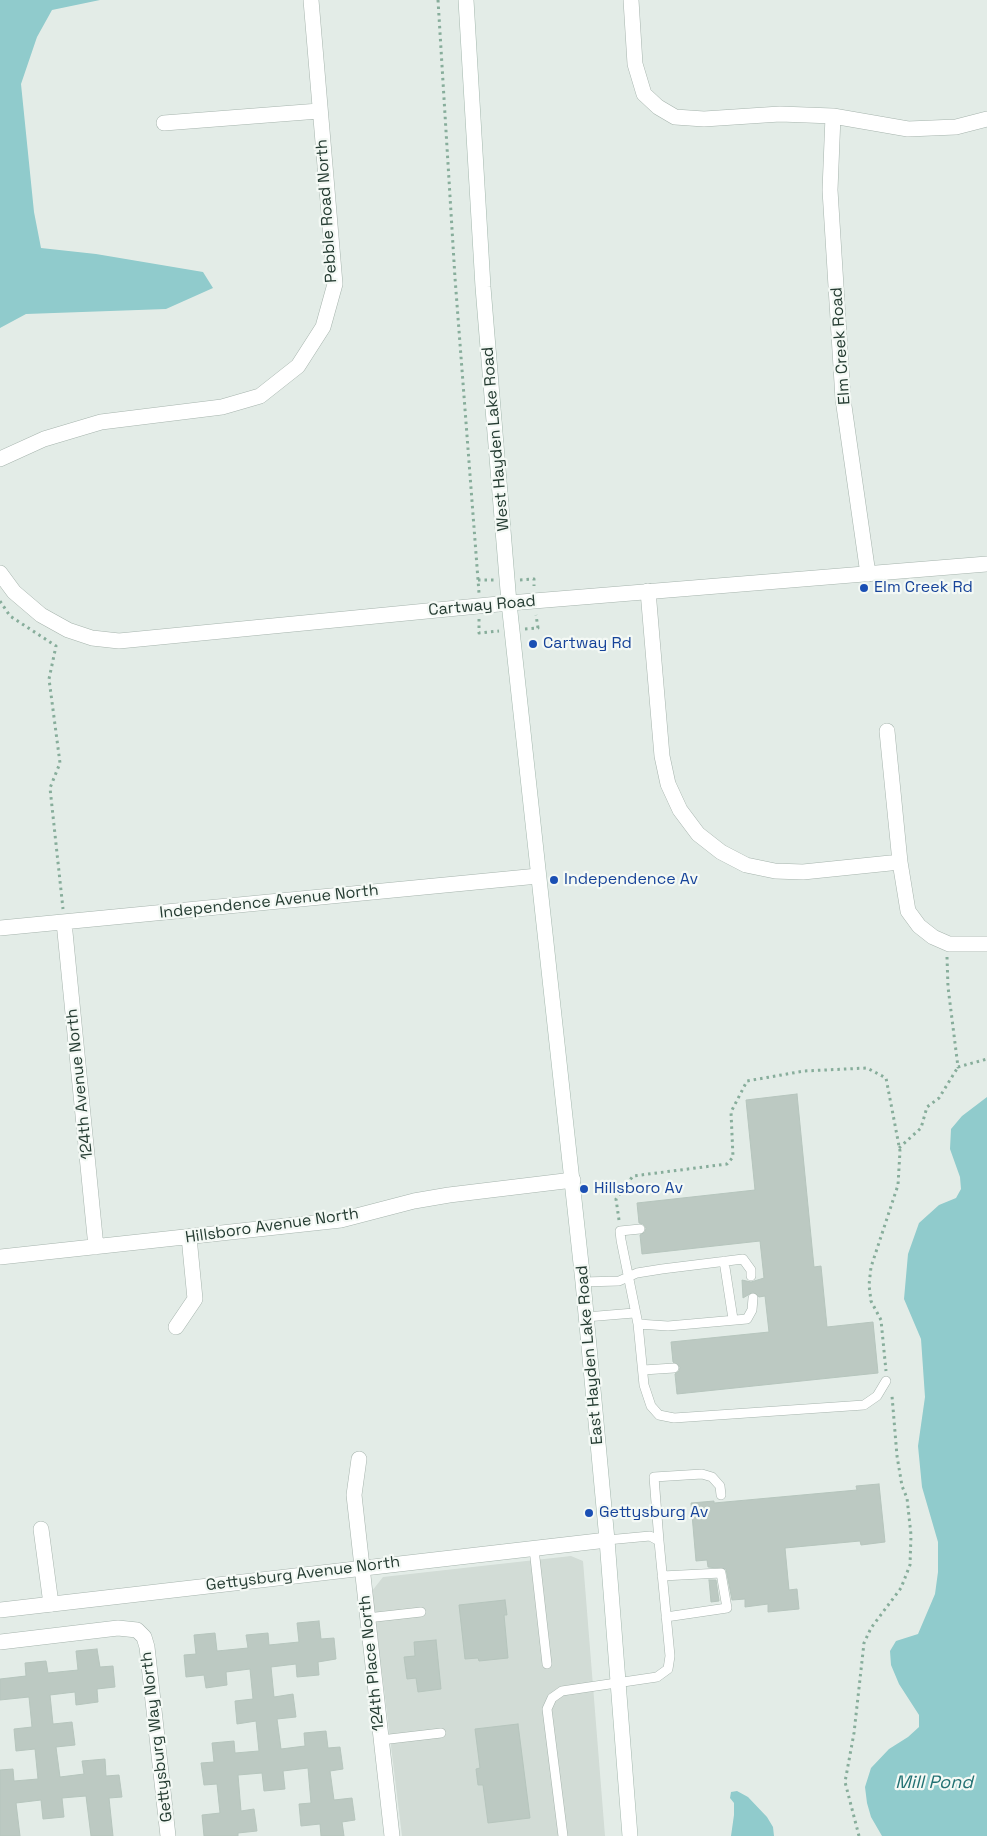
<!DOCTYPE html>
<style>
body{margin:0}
canvas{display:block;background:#e3ece7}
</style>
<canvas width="987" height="1836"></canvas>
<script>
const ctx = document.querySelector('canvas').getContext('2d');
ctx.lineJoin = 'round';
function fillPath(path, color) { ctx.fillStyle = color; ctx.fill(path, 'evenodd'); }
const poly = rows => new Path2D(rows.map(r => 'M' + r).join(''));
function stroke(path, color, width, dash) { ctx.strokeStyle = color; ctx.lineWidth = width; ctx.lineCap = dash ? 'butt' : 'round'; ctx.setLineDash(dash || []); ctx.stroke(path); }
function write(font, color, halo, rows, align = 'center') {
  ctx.font = font + ' "Space Grotesk",sans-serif'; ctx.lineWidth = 4.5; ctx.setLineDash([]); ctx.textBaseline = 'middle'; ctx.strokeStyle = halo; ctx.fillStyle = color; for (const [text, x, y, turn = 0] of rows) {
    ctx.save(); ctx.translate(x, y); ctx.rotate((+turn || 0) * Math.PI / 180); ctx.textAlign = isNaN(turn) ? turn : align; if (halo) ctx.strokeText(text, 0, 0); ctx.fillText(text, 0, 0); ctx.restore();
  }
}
fillPath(poly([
 [571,1556,583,1561,605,1836,402,1836,372,1591,383,1577]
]), '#d2dcd6');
fillPath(poly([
 [0,0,100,0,52,10,37,37,21,84,34,212,41,248,96,254,203,272,213,288,166,309,26,314,0,328],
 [987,1097,987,1836,882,1836,871,1817,867,1803,865,1787,871,1768,889,1749,908,1737,919,1727,919,1715,899,1684,891,1665,890,1651,896,1641,918,1634,935,1594,938,1572,938,1542,922,1487,918,1446,925,1397,921,1339,904,1299,908,1254,919,1223,939,1205,956,1198,961,1189,960,1177,950,1149,951,1129,962,1116],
 [737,1791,748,1797,767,1817,773,1827,774,1836,731,1836,734,1815,734,1803,730,1798,731,1792]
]), '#90cbcc');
const building = poly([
 [797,1094,814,1267,821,1266,827,1327,873,1322,878,1373,677,1394,675,1374,679,1371,680,1367,673,1362,671,1342,769,1332,765,1296,759,1297,753,1292,743,1298,742,1280,751,1282,764,1278,760,1241,642,1254,640,1235,645,1232,646,1228,643,1224,639,1223,637,1203,755,1190,746,1100,797,1094],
 [879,1484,885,1542,861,1545,860,1541,785,1548,789,1590,797,1589,799,1609,768,1612,768,1604,745,1607,745,1599,732,1600,726,1569,708,1567,707,1560,696,1561,691,1503,714,1501,714,1503,857,1490,856,1486,879,1484],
 [709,1580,716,1580,719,1601,711,1602,709,1580],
 [505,1600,507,1615,504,1615,508,1658,479,1661,478,1658,465,1659,459,1605,505,1600],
 [319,1621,321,1639,334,1638,336,1659,318,1662,319,1675,297,1677,296,1664,271,1667,274,1697,293,1694,296,1717,277,1719,281,1749,305,1746,304,1733,326,1731,328,1748,340,1747,343,1769,330,1771,334,1800,352,1798,355,1820,342,1822,344,1836,321,1836,320,1824,301,1826,299,1804,311,1803,308,1768,283,1771,285,1789,264,1791,262,1773,238,1775,241,1811,254,1809,257,1831,238,1833,238,1836,204,1836,202,1815,220,1813,217,1784,204,1785,201,1763,214,1762,212,1743,234,1741,235,1753,259,1751,256,1721,237,1724,235,1701,253,1699,250,1669,226,1672,227,1685,206,1688,204,1675,186,1677,184,1655,196,1654,194,1635,215,1633,217,1651,248,1648,246,1635,268,1633,269,1645,299,1642,297,1623,319,1621],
 [436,1640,441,1689,418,1692,416,1678,407,1679,404,1657,415,1656,414,1642,436,1640],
 [97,1649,100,1667,113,1666,115,1687,97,1689,98,1702,76,1705,75,1692,50,1695,53,1724,72,1722,75,1745,56,1747,60,1777,84,1774,82,1761,105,1759,106,1776,119,1775,122,1797,109,1798,113,1836,91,1836,86,1796,62,1798,64,1817,43,1819,41,1800,16,1803,20,1836,0,1836,0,1770,13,1769,14,1781,38,1779,35,1749,16,1751,14,1729,32,1727,29,1697,0,1700,0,1679,26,1676,25,1663,46,1661,48,1673,78,1670,76,1651,97,1649],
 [518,1724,530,1818,488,1823,483,1785,478,1785,476,1769,480,1768,475,1729,518,1724]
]);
fillPath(building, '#bcc9c2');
stroke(building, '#b6c5bd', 1);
const service = poly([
 [640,1229,620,1231,621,1240,638,1324,644,1385,651,1406,659,1415,674,1418,864,1405,877,1396,886,1381],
 [724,1261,733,1319],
 [583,1282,619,1281,637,1273,662,1269,743,1259,751,1270,751,1276],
 [586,1317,634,1313],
 [638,1324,668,1326,747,1319,752,1310,753,1298],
 [643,1370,674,1368],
 [659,1541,654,1477,702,1474,712,1477,720,1486,721,1495],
 [534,1549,547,1664],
 [662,1576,721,1573,727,1608,666,1617],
 [367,1618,421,1612],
 [381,1740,441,1733],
 [563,1836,547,1709,552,1698,562,1691,657,1677,668,1669,670,1656,659,1541,650,1536,607,1540]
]);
const minor = poly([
 [631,0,635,64,644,94,658,107,675,117,704,119,780,114,833,116,908,129,956,127,987,119],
 [833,116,830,190,843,399,868,574],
 [164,123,319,111],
 [0,459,44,439,101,422,222,407,260,396,298,366,323,327,335,284,311,0],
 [0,573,14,592,41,615,68,630,92,638,119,641,509,603],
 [648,591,662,756,668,784,680,810,698,834,721,852,746,865,775,871,803,872,900,862],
 [887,731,900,862,908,911,919,926,933,937,949,944,987,944],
 [64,922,96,1247],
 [0,928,538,876],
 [0,1257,341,1220,414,1201,449,1195,573,1180],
 [176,1327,195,1299,189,1237],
 [359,1459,354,1495,392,1836],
 [41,1529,51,1604],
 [0,1642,118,1628,137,1630,144,1637,147,1647,168,1836]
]);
const tertiary = poly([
 [509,603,987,564],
 [0,1610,607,1540]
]);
const secondary = poly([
 [466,0,483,287,509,603,583,1282,607,1540,630,1836]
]);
stroke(service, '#a6b4ad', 10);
stroke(minor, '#a6b4ad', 16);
stroke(tertiary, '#a6b4ad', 16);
stroke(secondary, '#a3b7ad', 16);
stroke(poly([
 [438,0,455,278,479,593],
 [478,580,494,580],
 [520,580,534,579,534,586],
 [0,601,10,616,56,646,49,679,60,763,50,788,63,909],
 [479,619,479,633,499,631],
 [525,629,538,628,536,615],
 [947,957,948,987,958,1067,987,1059],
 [899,1148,921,1128,927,1107,939,1098,958,1067],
 [619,1220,616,1199,633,1176,727,1164,733,1157,731,1112,747,1081,804,1071,867,1068,886,1078,900,1151,898,1185,871,1267,869,1285,871,1301,881,1320,886,1371],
 [859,1836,845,1782,854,1733,864,1643,871,1628,901,1588,910,1565,911,1535,907,1498,902,1486,897,1456,892,1396]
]), '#87ad9b', 3, [2.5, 4]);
stroke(service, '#fff', 9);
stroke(minor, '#fff', 15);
stroke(tertiary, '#fff', 15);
stroke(secondary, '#fff', 15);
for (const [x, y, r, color] of [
 [864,588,5,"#1a4fb4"],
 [533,644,5,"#1a4fb4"],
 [554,880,5,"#1a4fb4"],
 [584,1189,5,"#1a4fb4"],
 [589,1513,5,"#1a4fb4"]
]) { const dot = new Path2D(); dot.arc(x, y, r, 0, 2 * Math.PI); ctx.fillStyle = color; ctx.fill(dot); stroke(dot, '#f4f9f5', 2); }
write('16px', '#253c32', '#f4f9f5', [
 ["Pebble Road North",327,211,-94],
 ["Elm Creek Road",841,346,-94],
 ["West Hayden Lake Road",496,439,-95],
 ["Cartway Road",482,606,-5],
 ["Independence Avenue North",269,902,-6],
 ["124th Avenue North",80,1084,-96],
 ["Hillsboro Avenue North",272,1226,-8],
 ["East Hayden Lake Road",590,1355,-95],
 ["Gettysburg Avenue North",303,1574,-7],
 ["124th Place North",372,1663,-96],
 ["Gettysburg Way North",157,1737,-97]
]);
write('16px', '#164399', '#f4f9f5', [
 ["Elm Creek Rd",874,588],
 ["Cartway Rd",543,644],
 ["Independence Av",564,880],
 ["Hillsboro Av",594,1189],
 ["Gettysburg Av",599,1513]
], 'left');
write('italic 18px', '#237173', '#f4f9f5', [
 ["Mill Pond",934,1783]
]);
</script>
